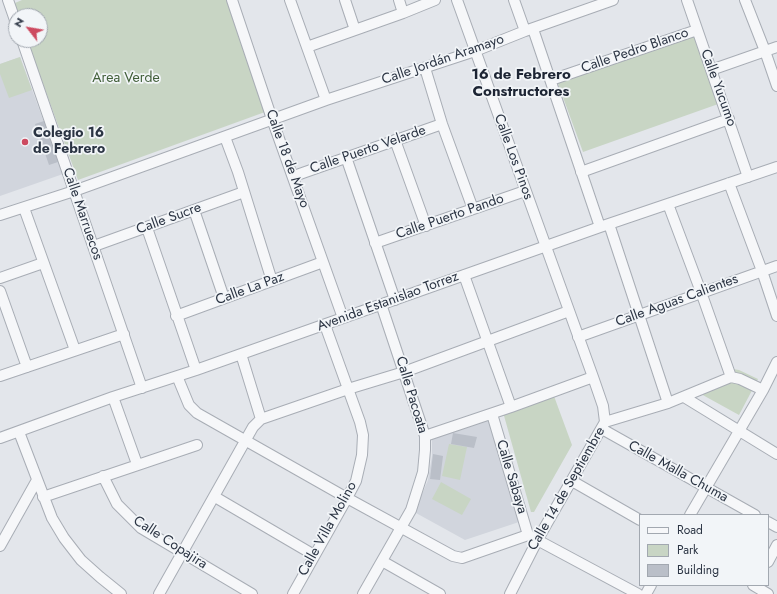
<!DOCTYPE html>
<meta charset="utf-8">
<style>
body{margin:0}
#map{position:relative;width:777px;height:594px;overflow:hidden;background:#e3e6eb;font-family:Jost,sans-serif}
canvas{display:block}
.legend{position:absolute;left:639px;top:514px;width:130px;height:72px;box-sizing:border-box;background:#f2f5f8;border:1px solid #a2a8b0;margin:0;padding:5px 7px;list-style:none;font-size:12px;color:#2b3443}
.legend li{display:flex;align-items:center;gap:8px;height:20px}
.legend b{width:20px;border:1px solid #a2a8b0}
.north{position:absolute;left:8px;top:8px;width:40px;height:40px;box-sizing:border-box;background:#f2f5f8;border:1px solid #a2a8b0;border-radius:50%;rotate:301deg;font-size:11px;font-weight:700;line-height:16px;text-align:center;color:#2b3443}
.north::after{content:'';display:block;margin:auto;width:14px;height:18px;background:#cd4a60;clip-path:polygon(50% 0,100% 100%,50% 72%,0 100%)}
</style>
<div id="map">
<canvas width="777" height="594"></canvas>
<ul class="legend">
<li><b style="height:5px;background:#f6f7f9"></b>Road</li>
<li><b style="height:11px;background:#c8d5c4"></b>Park</li>
<li><b style="height:11px;background:#babfc8"></b>Building</li>
</ul>
<div class="north">N</div>
</div>
<script>
const ctx = document.querySelector('canvas').getContext('2d');
ctx.lineJoin = 'round';
function fillPath(path, color) { ctx.fillStyle = color; ctx.fill(path, 'evenodd'); }
const poly = rows => new Path2D(rows.map(r => 'M' + r).join(''));
function stroke(path, color, width, dash) { ctx.strokeStyle = color; ctx.lineWidth = width; ctx.lineCap = dash ? 'butt' : 'round'; ctx.setLineDash(dash || []); ctx.stroke(path); }
function write(font, color, halo, rows, align = 'center') {
  ctx.font = font + ' Jost,sans-serif'; ctx.lineWidth = 3.5; ctx.setLineDash([]); ctx.textBaseline = 'middle'; ctx.strokeStyle = halo; ctx.fillStyle = color; for (const [text, x, y, turn = 0] of rows) {
    ctx.save(); ctx.translate(x, y); ctx.rotate((+turn || 0) * Math.PI / 180); ctx.textAlign = isNaN(turn) ? turn : align; if (halo) ctx.strokeText(text, 0, 0); ctx.fillText(text, 0, 0); ctx.restore();
  }
}
fillPath(poly([
 [20,57,63,174,0,196,0,64],
 [489,414,519,522,465,540,416,513,415,511,428,480,432,456,432,433]
]), '#d1d5dd');
fillPath(poly([
 [22,0,228,0,265,112,78,180,27,40,40,40,40,16,19,16,15,3],
 [694,26,721,103,583,152,557,81],
 [20,57,32,90,9,98,0,74,0,64],
 [733,369,739,370,758,379,739,415,690,388,725,376],
 [551,388,572,445,534,512,531,512,501,405],
 [449,444,467,447,460,480,442,476],
 [441,482,471,499,462,515,432,499]
]), '#c8d5c4');
fillPath(poly([
 [44,121,58,162,49,165,35,124],
 [453,433,477,437,474,448,451,444],
 [433,454,443,456,440,480,430,479]
]), '#babfc8');
const minor = poly([
 [8,0,16,23],
 [232,0,272,119,343,318],
 [290,0,326,100],
 [345,0,355,30],
 [399,0,403,13],
 [457,0,593,377,603,406,605,422,538,539,510,594],
 [514,0,525,31],
 [687,0,748,177],
 [745,0,765,51,777,86],
 [533,29,600,227],
 [22,40,142,388],
 [307,47,403,13,435,0],
 [425,68,442,124,473,209],
 [711,70,777,47],
 [551,80,697,30],
 [225,137,238,172,272,281],
 [395,140,426,226],
 [346,157,395,300],
 [581,172,729,119],
 [294,176,442,124],
 [729,183,762,271,777,316],
 [668,204,701,292,731,377],
 [24,208,75,350],
 [194,210,224,298],
 [0,215,74,191,326,100,475,51,525,31,613,0],
 [609,224,668,403],
 [147,228,196,370],
 [375,243,525,191],
 [94,246,244,192],
 [464,275,511,407],
 [0,278,43,263],
 [0,291,27,367],
 [176,316,323,262],
 [578,337,777,266],
 [241,354,261,419],
 [0,376,124,334],
 [177,376,189,405,197,413,347,498,453,556,462,558,528,535],
 [113,397,137,464],
 [684,397,777,454],
 [492,414,528,535,638,594],
 [605,422,668,403,731,377,740,379,763,390],
 [602,429,755,515],
 [19,432,52,518,64,538,81,560,100,577,121,594],
 [425,436,511,407,593,377],
 [0,438,113,397,196,370,600,227,777,167],
 [103,476,117,504,141,528,252,594],
 [572,481,640,520],
 [43,497,197,445],
 [215,497,314,555],
 [690,515,763,390,777,362],
 [768,522,777,527],
 [0,546,37,480],
 [382,561,440,594],
 [768,562,777,545],
 [753,585,768,594],
 [159,594,253,427,261,419,348,389,404,372,569,311],
 [293,594,347,498,356,481,362,455,363,435,360,422,325,325],
 [363,594,411,510,423,472,425,450,425,436,381,304],
 [646,594,651,585]
]);
stroke(minor, '#a8adb5', 12);
stroke(minor, '#f6f7f9', 10);
for (const [x, y, r, color] of [
 [25,142,4,"#cd4a60"]
]) { const dot = new Path2D(); dot.arc(x, y, r, 0, 2 * Math.PI); ctx.fillStyle = color; ctx.fill(dot); stroke(dot, '#f2f5f8', 1.5); }
write('14px', '#2b3443', '#f2f5f8', [
 ["Calle Pedro Blanco",635,51,-19],
 ["Calle Jordán Aramayo",443,60,-19],
 ["Calle Yucumo",718,88,70],
 ["Calle Puerto Velarde",368,150,-19],
 ["Calle Los Pinos",513,157,70],
 ["Calle 18 de Mayo",287,159,70],
 ["Calle Marruecos",82,214,71],
 ["Calle Puerto Pando",450,217,-19],
 ["Calle Sucre",169,219,-20],
 ["Calle La Paz",250,289,-20],
 ["Calle Aguas Calientes",677,301,-20],
 ["Avenida Estanislao Torrez",388,302,-20],
 ["Calle Pacoata",411,395,73],
 ["Calle Malla Chuma",678,472,29],
 ["Calle Sabaya",511,477,73],
 ["Calle 14 de Septiembre",567,489,-60],
 ["Calle Villa Molino",328,529,-61],
 ["Calle Copajira",170,543,33]
]);
write('14px', '#405e38', '#f2f5f8', [
 ["Area Verde",126,79]
]);
write('bold 14px', '#2b3443', '#f2f5f8', [
 ["Colegio 16",33,134],
 ["de Febrero",33,150]
], 'left');
write('bold 15px', '#1d2534', '#f2f5f8', [
 ["16 de Febrero",521,75],
 ["Constructores",521,92]
]);
</script>
